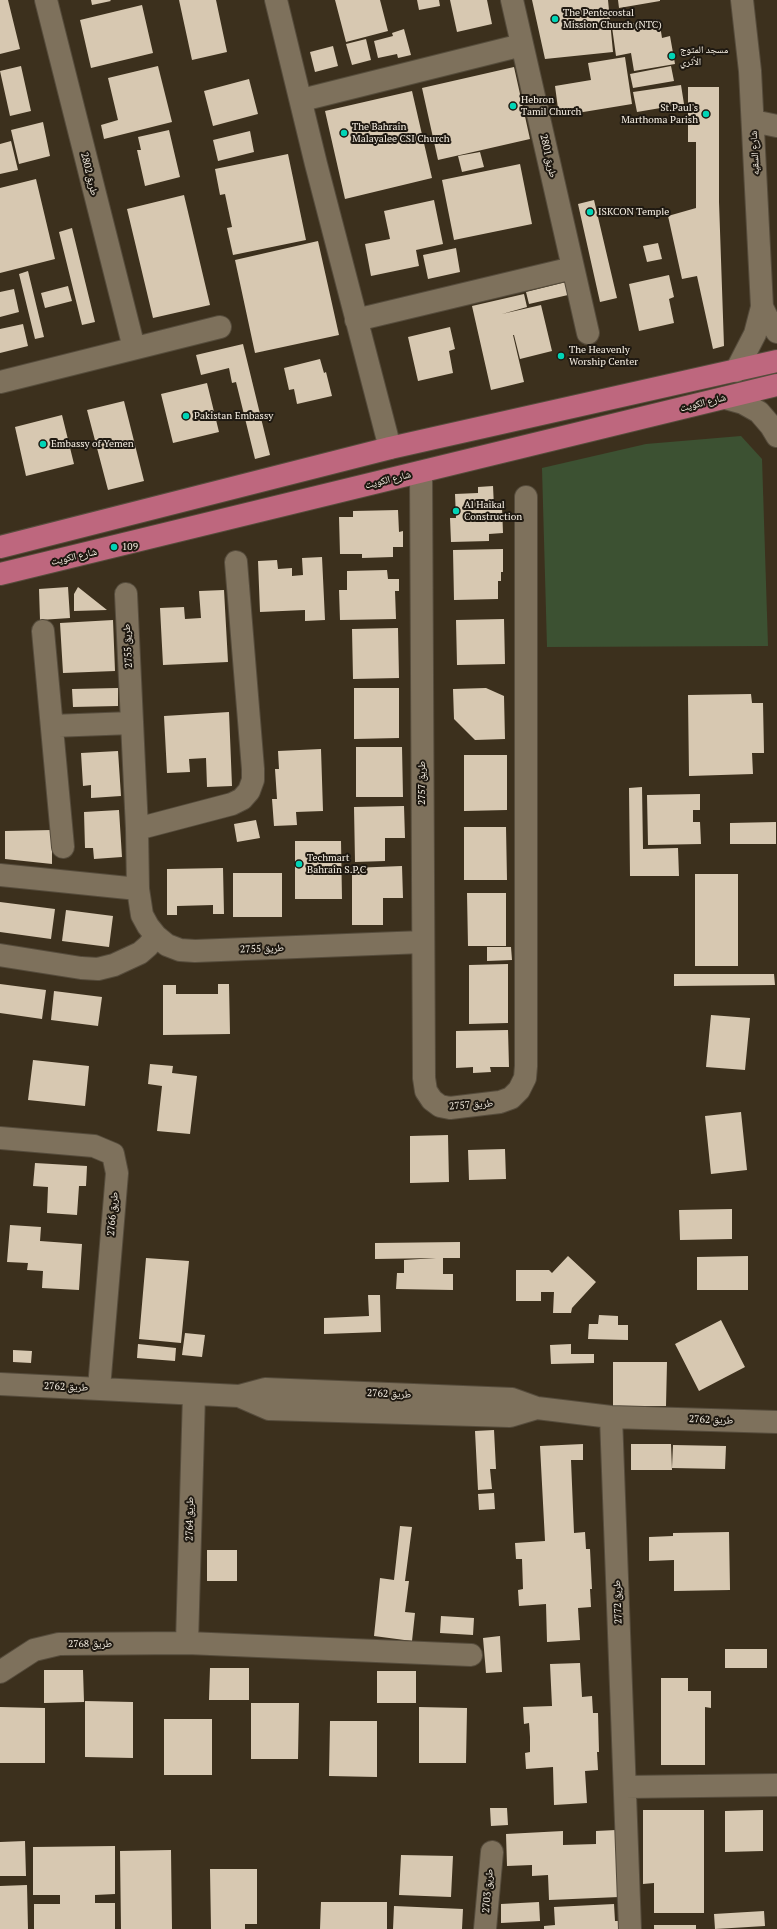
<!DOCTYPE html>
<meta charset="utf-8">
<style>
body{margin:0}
canvas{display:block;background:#3c301d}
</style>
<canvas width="777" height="1929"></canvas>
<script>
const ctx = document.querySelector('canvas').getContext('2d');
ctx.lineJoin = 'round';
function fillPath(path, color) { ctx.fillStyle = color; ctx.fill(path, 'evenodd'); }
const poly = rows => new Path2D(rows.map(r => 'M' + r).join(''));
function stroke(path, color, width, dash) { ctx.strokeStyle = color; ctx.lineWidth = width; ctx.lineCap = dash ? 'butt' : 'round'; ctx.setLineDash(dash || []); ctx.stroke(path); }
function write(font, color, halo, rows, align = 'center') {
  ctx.font = font + ' "PT Serif","Noto Naskh Arabic",serif'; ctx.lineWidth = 4; ctx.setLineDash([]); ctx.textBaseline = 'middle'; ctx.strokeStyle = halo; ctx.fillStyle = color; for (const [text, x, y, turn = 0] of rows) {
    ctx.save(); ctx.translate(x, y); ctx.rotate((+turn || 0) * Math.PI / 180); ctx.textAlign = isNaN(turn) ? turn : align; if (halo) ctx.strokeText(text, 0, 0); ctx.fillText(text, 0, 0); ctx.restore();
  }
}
fillPath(poly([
 [741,436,762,459,768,646,547,647,542,468,646,444]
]), '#3c5132');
fillPath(poly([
 [0,0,8,0,20,49,0,54],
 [91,0,110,0,111,1,92,5],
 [179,0,216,0,227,52,192,60],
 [335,0,380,0,388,31,346,42],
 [417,0,439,0,440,6,419,10],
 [450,0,487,0,492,24,457,32],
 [532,0,608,0,613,52,545,59],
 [618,0,660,0,660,1,619,8],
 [142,5,153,53,91,68,80,20],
 [659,19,662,38,670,36,675,64,634,71,631,53,616,56,612,27],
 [404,29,411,55,398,58,397,54,378,58,374,41,393,36,392,33],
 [366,39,371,60,352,65,346,44],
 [333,46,338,66,315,72,310,52],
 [625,57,632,104,559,116,555,86,591,80,588,63],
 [21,66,31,111,10,116,0,71],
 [158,66,172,122,104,139,101,125,118,120,108,78],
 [671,66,674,81,633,88,630,74],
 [514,67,530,139,438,160,422,88],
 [249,79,258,114,213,126,204,91],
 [681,85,684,104,637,112,633,92],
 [688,87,719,87,719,202,724,346,713,349,697,276,682,279,668,216,696,208,696,142,688,142],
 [412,91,432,178,345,199,325,111],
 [43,122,50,156,19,164,11,130],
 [169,130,180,177,145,186,137,150,141,150,138,137],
 [250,131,254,152,218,161,213,140],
 [11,141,18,170,0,174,0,144],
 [480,152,484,167,462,172,458,156],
 [288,154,306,240,233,255,227,228,232,227,225,194,220,195,215,169],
 [520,164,532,224,454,240,442,180],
 [36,179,55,259,0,273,0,188],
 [184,195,210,305,153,318,127,209],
 [434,200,443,244,416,250,419,266,371,276,365,244,390,239,384,211],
 [594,200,617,298,600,302,578,204],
 [72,228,95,322,82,325,59,232],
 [318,241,339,335,255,353,235,260],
 [658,243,662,259,647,262,643,246],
 [456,248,460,272,428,279,423,255],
 [28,271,44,337,35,339,19,274],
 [669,275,674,297,669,299,674,323,639,331,629,284],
 [566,282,568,295,529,304,526,292],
 [68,286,72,301,45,308,41,293],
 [14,289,19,312,0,317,0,292],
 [524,294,527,307,502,314,541,305,552,351,520,359,514,335,513,335,524,382,491,390,472,306],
 [23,324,28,346,0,353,0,329],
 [450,327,455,349,449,351,453,373,418,381,408,337],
 [243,344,270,455,255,459,236,382,232,383,229,368,201,375,196,355],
 [320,359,324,373,326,372,332,396,297,404,294,389,289,390,284,368],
 [207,383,219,432,173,443,161,394],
 [124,401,144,481,108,490,87,410],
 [62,415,74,464,26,476,15,427],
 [493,486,494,507,502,507,503,533,489,534,489,541,451,542,450,518,456,518,455,494,478,493,478,487],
 [398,510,399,532,403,531,403,547,393,547,393,557,362,558,362,554,340,554,339,517,353,517,353,511],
 [503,549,503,572,501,572,501,581,498,581,498,599,454,600,453,550],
 [322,557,325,620,305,621,305,610,260,612,258,561,277,560,278,569,292,568,292,576,303,575,302,558],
 [387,570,388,579,399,579,399,591,395,591,396,619,340,620,339,590,347,590,347,571],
 [68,587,70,618,40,620,39,589],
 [78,587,107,610,74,611,74,594],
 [224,590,228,662,163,665,160,608,184,607,185,619,201,618,199,591],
 [504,619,505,664,457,665,456,620],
 [113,620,115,671,63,673,60,623],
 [398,628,399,678,353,679,352,629],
 [118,688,118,706,73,707,72,689],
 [354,688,399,688,399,738,354,739],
 [486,688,504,696,505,739,475,740,454,719,453,689],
 [751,694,752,703,763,703,764,753,752,753,753,774,689,776,688,695],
 [229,712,232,786,207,787,206,758,189,759,190,772,167,773,164,716],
 [356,747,402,747,403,797,356,797],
 [321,749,323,811,296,812,297,825,274,826,272,799,277,799,275,769,279,769,278,751],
 [118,751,121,796,91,798,91,785,83,786,81,753],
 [464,755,507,755,507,810,464,811],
 [642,787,643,849,678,848,679,876,630,876,629,788],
 [700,794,700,810,693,810,693,822,700,822,701,844,648,845,647,795],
 [404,806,405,838,385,838,385,861,355,862,354,807],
 [119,810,122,857,94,859,93,848,85,848,84,812],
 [256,820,260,838,237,842,234,824],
 [776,822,776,844,730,844,730,823],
 [464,827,506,827,507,880,464,880],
 [52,830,52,864,5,859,5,831],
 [295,841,341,841,342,899,295,899],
 [402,866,403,898,383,898,383,925,352,925,352,868],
 [223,868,224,914,213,914,213,905,177,906,177,915,167,915,167,869],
 [233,873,282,873,282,917,233,917],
 [695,874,738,874,738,966,695,966],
 [467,893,506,893,506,946,468,946],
 [0,902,55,909,51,939,0,932],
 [66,910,113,916,109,947,62,941],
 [487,947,511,947,512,960,487,961],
 [508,964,508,1023,469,1024,469,965],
 [674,974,774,974,775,985,674,986],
 [0,984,46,990,42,1019,0,1013],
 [218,984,229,984,230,1034,163,1035,163,985,176,985,176,994,218,994],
 [54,991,102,997,98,1026,51,1020],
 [711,1015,750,1018,745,1070,706,1067],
 [508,1030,509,1067,490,1067,491,1072,473,1073,473,1067,456,1068,456,1031],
 [33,1060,89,1066,85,1106,28,1100],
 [150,1064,173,1066,172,1073,197,1076,190,1134,157,1131,162,1086,148,1084],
 [741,1112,747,1170,711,1174,705,1116],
 [448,1135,449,1182,410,1183,410,1136],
 [505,1149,506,1179,469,1180,468,1150],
 [35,1163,87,1166,86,1186,79,1186,77,1215,47,1213,48,1187,33,1186],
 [732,1209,732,1239,680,1240,679,1210],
 [10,1225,41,1227,40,1241,82,1244,79,1290,42,1288,43,1271,27,1270,28,1263,7,1262],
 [460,1242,460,1258,443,1258,443,1274,453,1274,453,1290,396,1289,397,1273,404,1273,404,1260,436,1258,375,1259,375,1243],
 [568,1256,596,1282,572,1308,571,1313,553,1313,554,1292,541,1292,541,1301,516,1301,516,1270,549,1270,552,1273],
 [748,1256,748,1290,697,1290,697,1257],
 [146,1258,189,1261,181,1343,139,1339],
 [368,1295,380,1295,381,1332,324,1334,324,1318,369,1316],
 [599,1315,618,1316,618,1325,628,1325,628,1340,588,1339,589,1324,598,1324],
 [721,1320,745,1367,699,1391,675,1344],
 [185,1333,205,1335,202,1357,182,1355],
 [138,1344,176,1348,175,1361,137,1358],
 [571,1344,571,1354,594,1354,594,1363,551,1364,550,1345],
 [13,1350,32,1351,31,1363,13,1362],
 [613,1362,667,1362,666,1406,613,1406],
 [494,1430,496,1469,490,1469,492,1489,478,1490,475,1431],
 [583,1444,583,1460,571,1460,574,1533,585,1532,586,1549,590,1549,592,1589,590,1589,591,1607,578,1608,580,1640,547,1642,546,1604,519,1606,518,1590,523,1589,522,1559,516,1559,515,1543,545,1541,540,1446],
 [631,1444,671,1444,672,1470,631,1470],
 [673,1445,726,1446,725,1469,672,1468],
 [494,1493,495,1509,479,1510,478,1494],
 [400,1526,412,1527,405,1581,409,1581,405,1612,415,1613,412,1641,374,1636,380,1578,394,1580],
 [729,1532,730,1590,674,1591,674,1560,649,1561,649,1537,673,1536,673,1533],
 [207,1550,237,1550,237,1581,207,1581],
 [441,1616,474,1618,473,1635,440,1633],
 [500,1636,502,1672,486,1673,483,1638],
 [725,1649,767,1649,767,1668,725,1668],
 [580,1663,582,1697,592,1696,593,1713,598,1713,599,1752,597,1752,598,1770,585,1771,587,1803,554,1805,553,1767,526,1769,525,1753,530,1752,530,1737,529,1723,524,1724,523,1707,552,1706,550,1664],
 [210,1668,249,1668,249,1700,209,1700],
 [44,1670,83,1670,84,1702,44,1703],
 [377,1671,416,1671,416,1703,377,1703],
 [661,1678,688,1678,688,1691,711,1691,711,1708,705,1707,705,1765,661,1765],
 [85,1701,133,1702,133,1758,85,1757],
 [251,1703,299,1703,298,1759,251,1759],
 [0,1707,45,1708,45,1763,0,1763],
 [419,1707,467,1708,466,1763,419,1763],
 [164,1719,212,1719,212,1775,164,1775],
 [330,1721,377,1721,377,1777,329,1776],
 [490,1808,507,1808,508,1825,491,1826],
 [643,1810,704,1810,704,1913,654,1913,654,1883,643,1884],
 [763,1810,763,1851,725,1852,725,1811],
 [616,1830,619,1897,549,1900,548,1875,532,1876,532,1865,507,1866,506,1834,563,1831,563,1845,596,1844,596,1831],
 [25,1841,26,1876,0,1876,0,1842],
 [115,1846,115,1894,95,1895,95,1903,115,1903,115,1929,34,1929,34,1904,60,1904,60,1895,33,1895,33,1847],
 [171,1850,172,1929,121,1929,120,1851],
 [401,1855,453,1856,451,1897,399,1895],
 [210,1869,257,1869,257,1924,245,1924,245,1929,211,1929],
 [27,1885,28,1929,0,1929,0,1886],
 [321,1902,387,1902,387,1929,320,1929],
 [539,1902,540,1921,501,1923,501,1904],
 [614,1904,615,1921,618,1921,618,1929,544,1929,544,1926,555,1925,554,1907],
 [394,1906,463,1909,462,1929,393,1929],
 [764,1911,765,1926,715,1929,714,1914],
 [654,1925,696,1925,696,1929,654,1929]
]), '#d7c8b1');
const minor = poly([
 [46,0,134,348],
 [276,0,316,164,390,448],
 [512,0,588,333],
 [302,100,522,45],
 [753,121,777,126],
 [762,307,768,319,777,332],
 [356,320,573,268],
 [736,371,755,334,762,307,750,71,742,0],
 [0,382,220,327],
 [725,398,743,403,759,412,771,426,777,436],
 [421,472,424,1078,426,1091,432,1100,440,1106,450,1108,500,1102,511,1098,519,1090,525,1078,526,1066,526,497],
 [126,594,137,829,138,889,142,915,148,926,156,936,167,945,180,950,195,951,423,942],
 [43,631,63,847],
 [52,726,132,723],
 [137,829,232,804,242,799,249,791,253,780,253,769,236,562],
 [0,875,138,889],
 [0,955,81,968,98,969,114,965,140,953,148,946,156,936],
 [0,1138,94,1146,113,1154,117,1173,99,1388],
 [0,1384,239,1396,265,1389,512,1399,537,1408,611,1417,777,1422],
 [239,1396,269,1409,510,1416,537,1408],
 [611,1417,630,1929],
 [187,1643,194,1394],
 [0,1672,34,1650,59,1644,187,1643,471,1655],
 [625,1787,777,1785],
 [485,1929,492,1852]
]);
const major = poly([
 [0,547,390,448,777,361],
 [0,574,777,385]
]);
stroke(minor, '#564c3c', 24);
stroke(major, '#564c3c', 24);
stroke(minor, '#7e715c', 22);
stroke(major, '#be677e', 22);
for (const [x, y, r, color] of [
 [555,19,4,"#00d5b7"],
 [672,56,4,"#00d5b7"],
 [513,106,4,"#00d5b7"],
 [706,114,4,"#00d5b7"],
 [344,133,4,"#00d5b7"],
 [590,212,4,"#00d5b7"],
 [561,356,4,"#00d5b7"],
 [186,416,4,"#00d5b7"],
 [43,444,4,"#00d5b7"],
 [456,511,4,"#00d5b7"],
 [114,547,4,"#00d5b7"],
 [299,864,4,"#00d5b7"]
]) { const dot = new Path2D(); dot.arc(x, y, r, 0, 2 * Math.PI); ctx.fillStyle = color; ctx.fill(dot); stroke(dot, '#1f1911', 1.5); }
write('10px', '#f8f1e5', '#1f1911', [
 ["The Pentecostal",563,13],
 ["Mission Church (NTC)",563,25],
 ["مسجد المتوج",680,50],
 ["الأثري",680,62],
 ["Hebron",521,100],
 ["Tamil Church",521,112],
 ["St.Paul's",698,108,"right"],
 ["Marthoma Parish",698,120,"right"],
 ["The Bahrain",352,127],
 ["Malayalee CSI Church",352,139],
 ["ISKCON Temple",598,212],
 ["The Heavenly",569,350],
 ["Worship Center",569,362],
 ["Pakistan Embassy",194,416],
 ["Embassy of Yemen",51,444],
 ["Al Haikal",464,505],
 ["Construction",464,517],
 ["109",122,547],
 ["Techmart",307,858],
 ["Bahrain S.P.C",307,870]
], 'left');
write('10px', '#f8f1e5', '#1f1911', [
 ["شارع السقيه",755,153,-93],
 ["طريق 2801",548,156,77],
 ["طريق 2802",89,174,76],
 ["شارع الكويت",703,403,-14],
 ["شارع الكويت",388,480,-14],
 ["شارع الكويت",74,557,-13],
 ["طريق 2755",128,646,-93],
 ["طريق 2757",422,783,-90],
 ["طريق 2755",262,949,-2],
 ["طريق 2757",471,1105,-4],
 ["طريق 2766",113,1214,-85],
 ["طريق 2762",66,1387,2],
 ["طريق 2762",389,1394,2],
 ["طريق 2762",711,1420,2],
 ["طريق 2764",190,1519,-89],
 ["طريق 2772",618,1602,-92],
 ["طريق 2768",90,1644],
 ["طريق 2703",488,1891,-85]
]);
</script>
